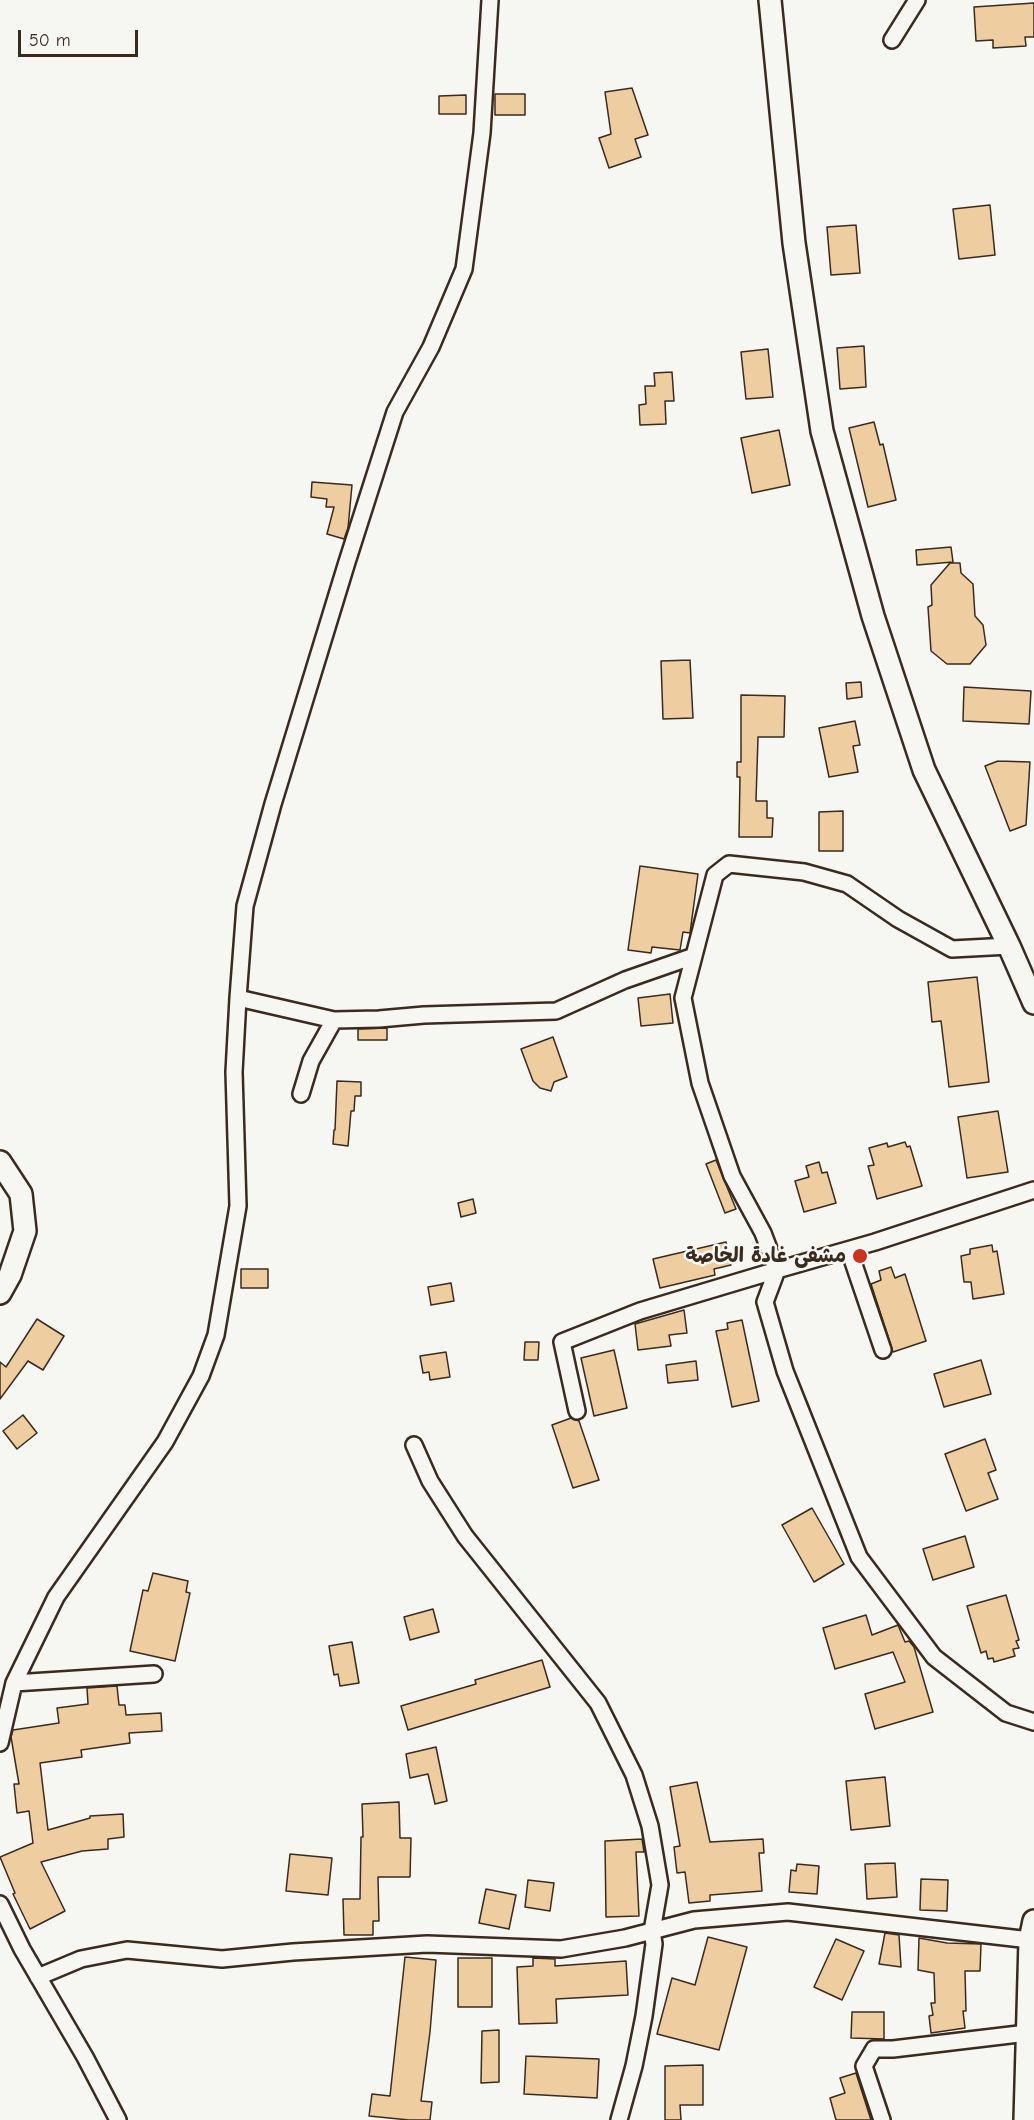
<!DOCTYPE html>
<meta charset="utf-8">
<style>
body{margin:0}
#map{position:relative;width:1034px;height:2120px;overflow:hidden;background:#f6f6f2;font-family:"Comic Neue",sans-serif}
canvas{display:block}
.scale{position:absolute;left:18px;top:30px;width:120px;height:27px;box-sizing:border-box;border:3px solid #3b2a1e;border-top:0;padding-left:8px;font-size:18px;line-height:21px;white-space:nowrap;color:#3b2a1e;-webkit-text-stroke:4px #f6f6f2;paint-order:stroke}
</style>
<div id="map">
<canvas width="1034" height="2120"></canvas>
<div class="scale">50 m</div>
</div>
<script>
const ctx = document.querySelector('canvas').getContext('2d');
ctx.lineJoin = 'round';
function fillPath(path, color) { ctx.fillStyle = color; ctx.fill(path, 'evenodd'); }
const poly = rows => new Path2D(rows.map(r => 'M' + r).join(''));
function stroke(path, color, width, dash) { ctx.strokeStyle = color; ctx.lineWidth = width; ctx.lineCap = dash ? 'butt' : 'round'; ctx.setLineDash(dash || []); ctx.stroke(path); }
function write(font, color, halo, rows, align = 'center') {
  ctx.font = font + ' "Comic Neue","Playpen Sans Arabic",sans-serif'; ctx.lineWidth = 5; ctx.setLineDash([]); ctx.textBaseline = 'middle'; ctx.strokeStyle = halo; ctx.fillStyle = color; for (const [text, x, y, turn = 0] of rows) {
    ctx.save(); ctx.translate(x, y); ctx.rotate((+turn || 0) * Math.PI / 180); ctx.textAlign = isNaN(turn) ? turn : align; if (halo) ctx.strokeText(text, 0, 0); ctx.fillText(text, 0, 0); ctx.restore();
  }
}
const building = poly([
 [1034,3,1034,37,1025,37,1026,46,993,48,993,40,976,41,974,7,1034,3],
 [632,88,648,135,635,139,641,157,609,168,599,138,611,134,605,92,632,88],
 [495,94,525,94,525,115,495,115,495,94],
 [466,95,466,114,439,114,439,96,466,95],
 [990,205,995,255,959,259,953,209,990,205],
 [856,225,860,273,831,275,827,227,856,225],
 [864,346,866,387,840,389,837,348,864,346],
 [768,349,773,397,746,399,741,352,768,349],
 [672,372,674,401,665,401,666,424,640,425,639,405,646,404,645,386,655,386,654,373,672,372],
 [874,422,880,445,883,444,896,500,868,507,849,428,874,422],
 [779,430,790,485,752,493,741,438,779,430],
 [312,482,352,485,348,528,344,539,327,534,334,507,326,507,327,499,311,497,312,482],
 [951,547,953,562,917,565,916,550,951,547],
 [950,563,960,563,961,573,973,584,975,616,983,625,986,645,970,664,947,664,931,651,928,607,932,605,931,585,950,563],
 [690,660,693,718,663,719,661,661,690,660],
 [861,682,862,697,847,699,846,683,861,682],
 [964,687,1031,691,1029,724,963,721,964,687],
 [741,695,785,696,784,737,758,737,756,801,767,801,767,818,773,818,772,837,739,837,740,777,737,777,737,762,741,762,741,695],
 [855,721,860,745,853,746,858,772,829,777,819,728,855,721],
 [998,761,1030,762,1026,825,1010,831,985,766,998,761],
 [843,811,843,851,819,851,819,812,843,811],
 [640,866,698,874,690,933,683,932,680,950,652,947,651,953,628,950,640,866],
 [977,977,989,1082,949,1087,941,1021,932,1022,928,982,977,977],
 [670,994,673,1023,641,1026,638,998,670,994],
 [387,1028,387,1040,358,1040,358,1029,387,1028],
 [553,1037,567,1077,554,1082,551,1091,540,1088,533,1081,521,1049,553,1037],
 [337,1081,361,1082,361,1096,355,1096,354,1111,351,1111,348,1146,333,1144,334,1130,335,1130,337,1081],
 [998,1111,1008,1172,967,1178,958,1117,998,1111],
 [905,1142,907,1147,910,1146,922,1186,877,1199,868,1166,874,1165,869,1148,887,1143,888,1147,905,1142],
 [716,1160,736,1209,725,1213,706,1164,716,1160],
 [819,1162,822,1173,827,1172,836,1203,804,1212,795,1181,809,1177,806,1166,819,1162],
 [473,1199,476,1213,461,1217,458,1203,473,1199],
 [726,1242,731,1265,714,1269,715,1275,660,1288,653,1259,726,1242],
 [992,1245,993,1252,997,1251,1004,1294,973,1299,971,1282,964,1282,961,1256,970,1254,970,1249,992,1245],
 [891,1267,895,1278,905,1274,926,1341,893,1352,871,1284,881,1280,879,1271,891,1267],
 [241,1269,268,1269,268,1288,241,1288,241,1269],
 [451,1283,454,1301,431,1305,428,1287,451,1283],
 [684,1310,687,1333,669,1335,671,1346,638,1350,635,1324,684,1310],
 [37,1319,64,1336,43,1370,28,1361,0,1399,0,1362,6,1367,37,1319],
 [742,1320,759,1401,732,1407,716,1331,728,1329,727,1323,742,1320],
 [525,1342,539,1342,538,1360,524,1360,525,1342],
 [614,1350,627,1408,594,1416,581,1358,614,1350],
 [446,1352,450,1377,430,1380,429,1372,423,1373,420,1356,446,1352],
 [981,1360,991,1394,944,1407,934,1374,981,1360],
 [696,1361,698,1380,668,1383,666,1365,696,1361],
 [23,1415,37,1433,17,1449,3,1431,23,1415],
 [571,1418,579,1421,599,1480,573,1488,552,1425,571,1418],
 [985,1439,996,1470,988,1473,998,1499,966,1511,945,1454,985,1439],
 [812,1508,844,1564,814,1582,782,1525,812,1508],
 [965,1536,974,1567,933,1580,923,1549,965,1536],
 [153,1573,188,1581,186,1592,190,1593,175,1661,130,1651,143,1590,148,1591,153,1573],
 [1006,1595,1019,1640,1016,1641,1019,1648,1013,1649,1015,1656,994,1662,993,1658,988,1659,986,1651,981,1653,967,1606,1006,1595],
 [433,1609,439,1632,410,1640,404,1617,433,1609],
 [866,1615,872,1635,898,1625,905,1642,909,1641,914,1647,933,1712,875,1729,865,1694,905,1682,893,1652,835,1669,823,1628,866,1615],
 [352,1642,359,1683,340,1686,338,1674,334,1675,329,1646,352,1642],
 [542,1660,550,1687,408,1730,401,1706,476,1684,475,1680,542,1660],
 [117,1686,119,1705,125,1705,126,1715,161,1713,162,1731,129,1733,130,1743,81,1750,82,1757,40,1763,48,1830,90,1818,90,1816,123,1814,124,1837,108,1839,108,1849,82,1851,41,1862,65,1911,30,1929,13,1894,15,1893,0,1857,33,1843,29,1811,17,1813,14,1784,19,1784,11,1737,13,1730,59,1723,57,1708,88,1704,87,1688,117,1686],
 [436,1747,447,1801,435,1804,428,1774,410,1778,406,1754,436,1747],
 [885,1777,890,1826,851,1830,846,1781,885,1777],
 [697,1782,710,1842,763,1839,764,1853,759,1853,762,1891,710,1895,710,1901,689,1903,685,1872,677,1873,674,1847,680,1846,670,1787,697,1782],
 [399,1802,400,1838,411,1838,410,1877,378,1877,379,1921,373,1921,373,1935,344,1935,343,1899,360,1899,361,1837,363,1837,362,1804,399,1802],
 [642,1839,644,1852,636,1852,639,1916,606,1917,605,1841,642,1839],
 [290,1854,332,1858,328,1895,286,1891,290,1854],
 [895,1863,897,1897,867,1899,865,1864,895,1863],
 [797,1864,819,1866,817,1894,789,1892,791,1870,796,1871,797,1864],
 [921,1879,948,1880,947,1911,920,1910,921,1879],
 [528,1880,554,1883,550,1911,525,1907,528,1880],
 [486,1889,516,1895,509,1929,479,1923,486,1889],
 [885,1933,899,1935,901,1967,879,1964,885,1933],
 [708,1937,747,1947,719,2050,657,2034,672,1978,695,1985,708,1937],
 [919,1938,947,1943,981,1944,980,1971,965,1971,966,2011,963,2011,965,2028,931,2033,929,2016,933,2015,931,2003,935,2003,934,1973,918,1970,919,1938],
 [836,1939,864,1951,842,2000,814,1987,836,1939],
 [405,1957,436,1960,430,2032,421,2101,432,2102,430,2120,409,2120,369,2116,372,2094,390,2096,405,1957],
 [458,1958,492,1958,492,2007,458,2007,458,1958],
 [533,1958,555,1959,555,1966,626,1961,628,1995,556,1999,557,2023,519,2024,517,1967,533,1966,533,1958],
 [852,2012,884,2012,884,2039,851,2038,852,2012],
 [499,2030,499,2082,481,2083,482,2031,499,2030],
 [526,2056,599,2059,597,2098,524,2094,526,2056],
 [703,2065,703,2105,680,2105,681,2120,665,2120,665,2066,703,2065],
 [856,2073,871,2120,836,2120,830,2098,845,2093,840,2078,856,2073]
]);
fillPath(building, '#eecda0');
stroke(building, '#3b2a1e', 1.5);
const street = poly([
 [892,40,917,0],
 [238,998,245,906,273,804,347,562,395,412,431,347,464,269,482,133,490,0],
 [301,1094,311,1061,334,1020],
 [1034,1190,875,1242,777,1270,765,1302,785,1371,859,1557,934,1657,1006,1713,1034,1722],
 [849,1250,883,1350],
 [577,1411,562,1342,640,1311,777,1270,763,1233,732,1176,700,1083,683,998,715,875,729,864,804,872,847,884,898,919,952,949,1009,946],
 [414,1445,430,1481,465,1536,598,1703,634,1775,650,1826,660,1885,652,1931,654,1944,644,2016,634,2066,619,2120],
 [14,1683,154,1674],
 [0,1743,14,1683,56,1597,165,1442,201,1376,216,1335,238,1206,234,1072,238,998,334,1020,379,1019,424,1015,556,1011,625,980,694,956],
 [0,1904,22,1949,85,2057,118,2120],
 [38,1977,81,1959,127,1950,222,1959,293,1952,427,1944,561,1949,625,1938,694,1920,788,1912,1030,1940],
 [882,2120,864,2066,874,2049,893,2049,1027,2033]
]);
const secondary = poly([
 [770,0,794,243,822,431,873,616,924,770,1009,946,1034,1003],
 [0,1162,21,1194,25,1231,10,1275,0,1293],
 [1025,2120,1030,1940,1034,1921]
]);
stroke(street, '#3b2a1e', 20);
stroke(secondary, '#3b2a1e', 26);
stroke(street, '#f6f6f2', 15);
stroke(secondary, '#f6f6f2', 21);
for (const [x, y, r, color] of [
 [860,1256,8,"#c8321e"]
]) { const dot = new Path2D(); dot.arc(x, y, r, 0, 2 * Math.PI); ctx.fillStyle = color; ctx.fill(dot); stroke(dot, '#f6f6f2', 2); }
write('bold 20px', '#3b2a1e', '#f6f6f2', [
 ["مشفى غادة الخاصة",846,1256]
], 'right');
</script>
